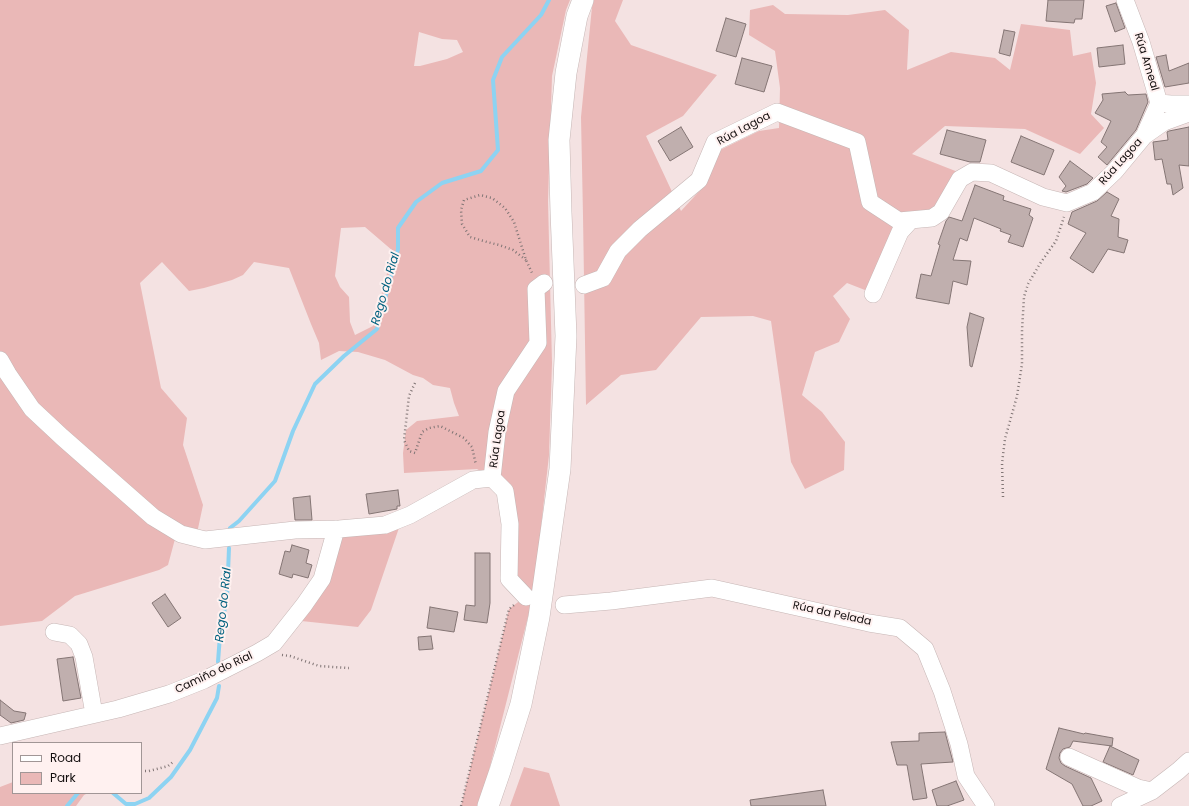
<!DOCTYPE html>
<meta charset="utf-8">
<style>
body{margin:0}
#map{position:relative;width:1189px;height:806px;overflow:hidden;background:#f4e2e2;font-family:Poppins,sans-serif}
canvas{display:block}
.legend{position:absolute;left:12px;top:742px;width:130px;height:52px;box-sizing:border-box;background:#fff1f0;border:1px solid #a19696;margin:0;padding:5px 7px;list-style:none;font-size:12px;color:#130e0e}
.legend li{display:flex;align-items:center;gap:8px;height:20px}
.legend b{width:20px;border:1px solid #a19696}
</style>
<div id="map">
<canvas width="1189" height="806"></canvas>
<ul class="legend">
<li><b style="height:5px;background:#fff"></b>Road</li>
<li><b style="height:11px;background:#eab8b7"></b>Park</li>
</ul>
</div>
<script>
const ctx = document.querySelector('canvas').getContext('2d');
ctx.lineJoin = 'round';
function fillPath(path, color) { ctx.fillStyle = color; ctx.fill(path, 'evenodd'); }
const poly = rows => new Path2D(rows.map(r => 'M' + r).join(''));
function stroke(path, color, width, dash) { ctx.strokeStyle = color; ctx.lineWidth = width; ctx.lineCap = dash ? 'butt' : 'round'; ctx.setLineDash(dash || []); ctx.stroke(path); }
function write(font, color, halo, rows, align = 'center') {
  ctx.font = font + ' Poppins,sans-serif'; ctx.lineWidth = 4; ctx.setLineDash([]); ctx.textBaseline = 'middle'; ctx.strokeStyle = halo; ctx.fillStyle = color; for (const [text, x, y, turn = 0] of rows) {
    ctx.save(); ctx.translate(x, y); ctx.rotate((+turn || 0) * Math.PI / 180); ctx.textAlign = isNaN(turn) ? turn : align; if (halo) ctx.strokeText(text, 0, 0); ctx.fillText(text, 0, 0); ctx.restore();
  }
}
fillPath(poly([
 [0,0,570,0,566,10,552,76,548,201,552,363,549,455,539,545,530,609,480,806,461,806,509,609,526,596,509,579,510,524,492,478,477,469,404,473,403,453,406,430,417,421,459,416,454,403,450,388,433,385,423,378,413,375,385,360,358,352,339,351,321,360,319,343,311,324,289,268,254,262,243,275,232,280,204,288,189,291,162,262,140,283,161,388,187,418,183,445,203,505,196,538,175,539,168,565,159,570,75,596,42,621,0,626],
 [419,32,442,39,457,40,463,52,447,59,420,66,414,66],
 [365,227,393,251,373,326,355,335,350,322,349,297,340,287,335,276,341,228],
 [594,0,623,0,615,21,631,45,717,75,683,116,646,136,681,211,705,185,720,150,759,131,779,128,780,88,775,51,749,35,750,10,773,5,785,14,848,15,885,10,909,30,907,70,951,52,995,58,1010,70,1021,24,1070,30,1073,56,1091,52,1096,83,1091,114,1104,128,1080,154,1025,129,945,126,912,154,958,172,933,211,899,221,870,292,847,283,833,296,850,319,839,342,815,352,802,395,822,412,845,442,844,470,805,489,791,462,771,321,753,316,701,317,656,370,621,375,586,405,583,216,581,117,592,7],
 [402,519,371,610,358,627,292,620,322,579,336,529],
 [524,767,549,773,560,806,510,806],
 [13,782,13,793,88,793,84,795,76,806,0,806,0,787]
]), '#eab8b7');
stroke(poly([
 [230,528,239,521,275,481,293,431,315,384,344,356,377,329,398,249,398,228,416,202,442,183,481,171,498,150,493,80,502,57,541,15,549,0],
 [218,662,220,635,227,597,229,548],
 [113,793,126,804,135,804,149,798,171,777,190,750,217,698,219,686],
 [67,806,78,793]
]), '#8dd3f2', 4);
const building = poly([
 [1048,0,1084,0,1082,19,1075,19,1074,23,1046,21,1048,0],
 [1116,3,1125,28,1115,32,1106,6,1116,3],
 [726,18,746,24,736,57,716,51,726,18],
 [1004,30,1015,32,1010,56,999,53,1004,30],
 [1123,45,1125,64,1099,67,1097,48,1123,45],
 [1166,55,1169,71,1189,63,1189,83,1165,87,1156,57,1166,55],
 [742,58,772,66,764,92,735,84,742,58],
 [1125,92,1128,95,1146,94,1148,102,1136,130,1107,165,1098,157,1107,147,1101,142,1111,121,1095,113,1103,100,1102,94,1125,92],
 [681,127,693,147,670,161,658,141,681,127],
 [1189,127,1189,166,1179,165,1183,188,1173,195,1171,184,1167,184,1162,159,1155,160,1153,142,1168,140,1167,132,1169,131,1189,127],
 [947,130,986,140,980,162,970,162,940,154,947,130],
 [1021,136,1054,150,1044,175,1011,162,1021,136],
 [1070,161,1093,178,1087,184,1066,192,1062,191,1066,186,1059,177,1070,161],
 [975,185,1004,196,1003,200,1031,209,1029,215,1033,218,1023,247,1008,242,1011,235,1000,231,1001,229,974,218,967,241,960,238,953,260,971,261,967,285,953,281,949,304,916,298,921,274,931,276,940,245,938,244,946,221,949,217,962,221,975,185],
 [1107,192,1119,199,1111,216,1119,219,1118,237,1128,240,1124,253,1108,249,1093,273,1070,258,1086,233,1068,224,1072,212,1097,201,1107,192],
 [970,313,984,318,972,367,970,366,967,327,970,313],
 [398,490,400,506,397,506,397,509,369,514,366,494,398,490],
 [310,496,312,520,295,520,293,498,310,496],
 [292,545,309,550,306,563,312,565,308,578,293,574,292,578,279,574,285,551,290,552,292,545],
 [475,553,490,553,490,603,487,623,464,620,466,605,475,606,475,553],
 [165,594,181,618,168,627,152,603,165,594],
 [430,607,458,612,454,632,427,628,430,607],
 [431,636,433,649,419,650,418,637,431,636],
 [73,657,81,698,63,701,57,659,73,657],
 [0,700,14,711,26,713,24,720,11,723,0,715,0,700],
 [1059,728,1084,734,1085,733,1113,738,1112,746,1073,741,1070,747,1063,749,1060,753,1059,758,1061,763,1065,766,1091,778,1102,801,1091,806,1083,806,1072,784,1046,769,1059,728],
 [945,732,953,762,921,764,927,798,913,800,907,765,897,765,891,742,919,741,919,733,945,732],
 [1110,746,1139,760,1133,775,1103,762,1110,746],
 [956,781,964,800,947,806,937,806,932,790,956,781],
 [823,790,826,806,751,806,750,800,823,790]
]);
fillPath(building, '#c0afae');
stroke(building, '#847574', 1);
const minor = poly([
 [1125,0,1141,42,1159,103,1145,134],
 [1159,103,1171,104,1189,104],
 [584,285,603,278,618,251,640,229,699,180,715,142,777,112,857,142,870,202,899,221,932,218,941,212,960,179,972,172,991,173,1043,197,1067,203,1093,192,1115,171,1144,136,1164,122,1189,113],
 [873,294,900,232,911,220],
 [0,360,8,374,32,409,62,437,153,517,181,534,205,540,295,530,339,529,385,525,410,515,473,480,492,478],
 [526,597,509,579,510,524,505,491,492,478,497,432,506,391,538,343,536,289,544,283],
 [564,605,611,601,712,588,869,623,900,628,925,649,942,691,959,744,966,776,986,806],
 [54,632,70,635,79,644,84,657,94,714],
 [0,736,118,709,169,694,204,680,257,653,274,643,304,605,322,579,336,529],
 [1069,757,1138,788,1152,791],
 [1120,806,1152,791,1178,771,1189,761]
]);
const major = poly([
 [488,806,500,771,521,704,539,617,560,469,566,336,561,212,559,140,566,73,577,16,583,0]
]);
stroke(minor, '#c6b6b5', 18);
stroke(major, '#c6b6b5', 22);
stroke(poly([
 [526,260,513,250,499,245,487,242,470,237,462,224,461,210,464,200,480,195,492,198,505,208,514,222,526,260,533,275],
 [415,383,409,396,404,440,409,451,415,453,422,432,429,428,440,426,464,438,472,447,476,465],
 [1003,497,1002,463,1005,439,1017,396,1022,364,1022,330,1024,297,1028,284,1041,262,1056,241,1064,217],
 [282,655,290,656,319,666,349,668],
 [141,771,149,771,168,766,173,762],
 [461,806,509,609,514,605]
]), '#807575', 2.5, [1, 3]);
stroke(minor, '#fff', 17);
stroke(major, '#fff', 21);
write('11px', '#130e0e', '#fff1f0', [
 ["Rúa Ameal",1146,62,73],
 ["Rúa Lagoa",744,129,-28],
 ["Rúa Lagoa",1121,162,-48],
 ["Rúa Lagoa",498,439,-82],
 ["Rúa da Pelada",832,614,12],
 ["Camiño do Rial",214,673,-25]
]);
write('italic 12px', '#00617f', '#fff1f0', [
 ["Rego do Rial",386,289,-74],
 ["Rego do Rial",224,605,-84]
]);
</script>
